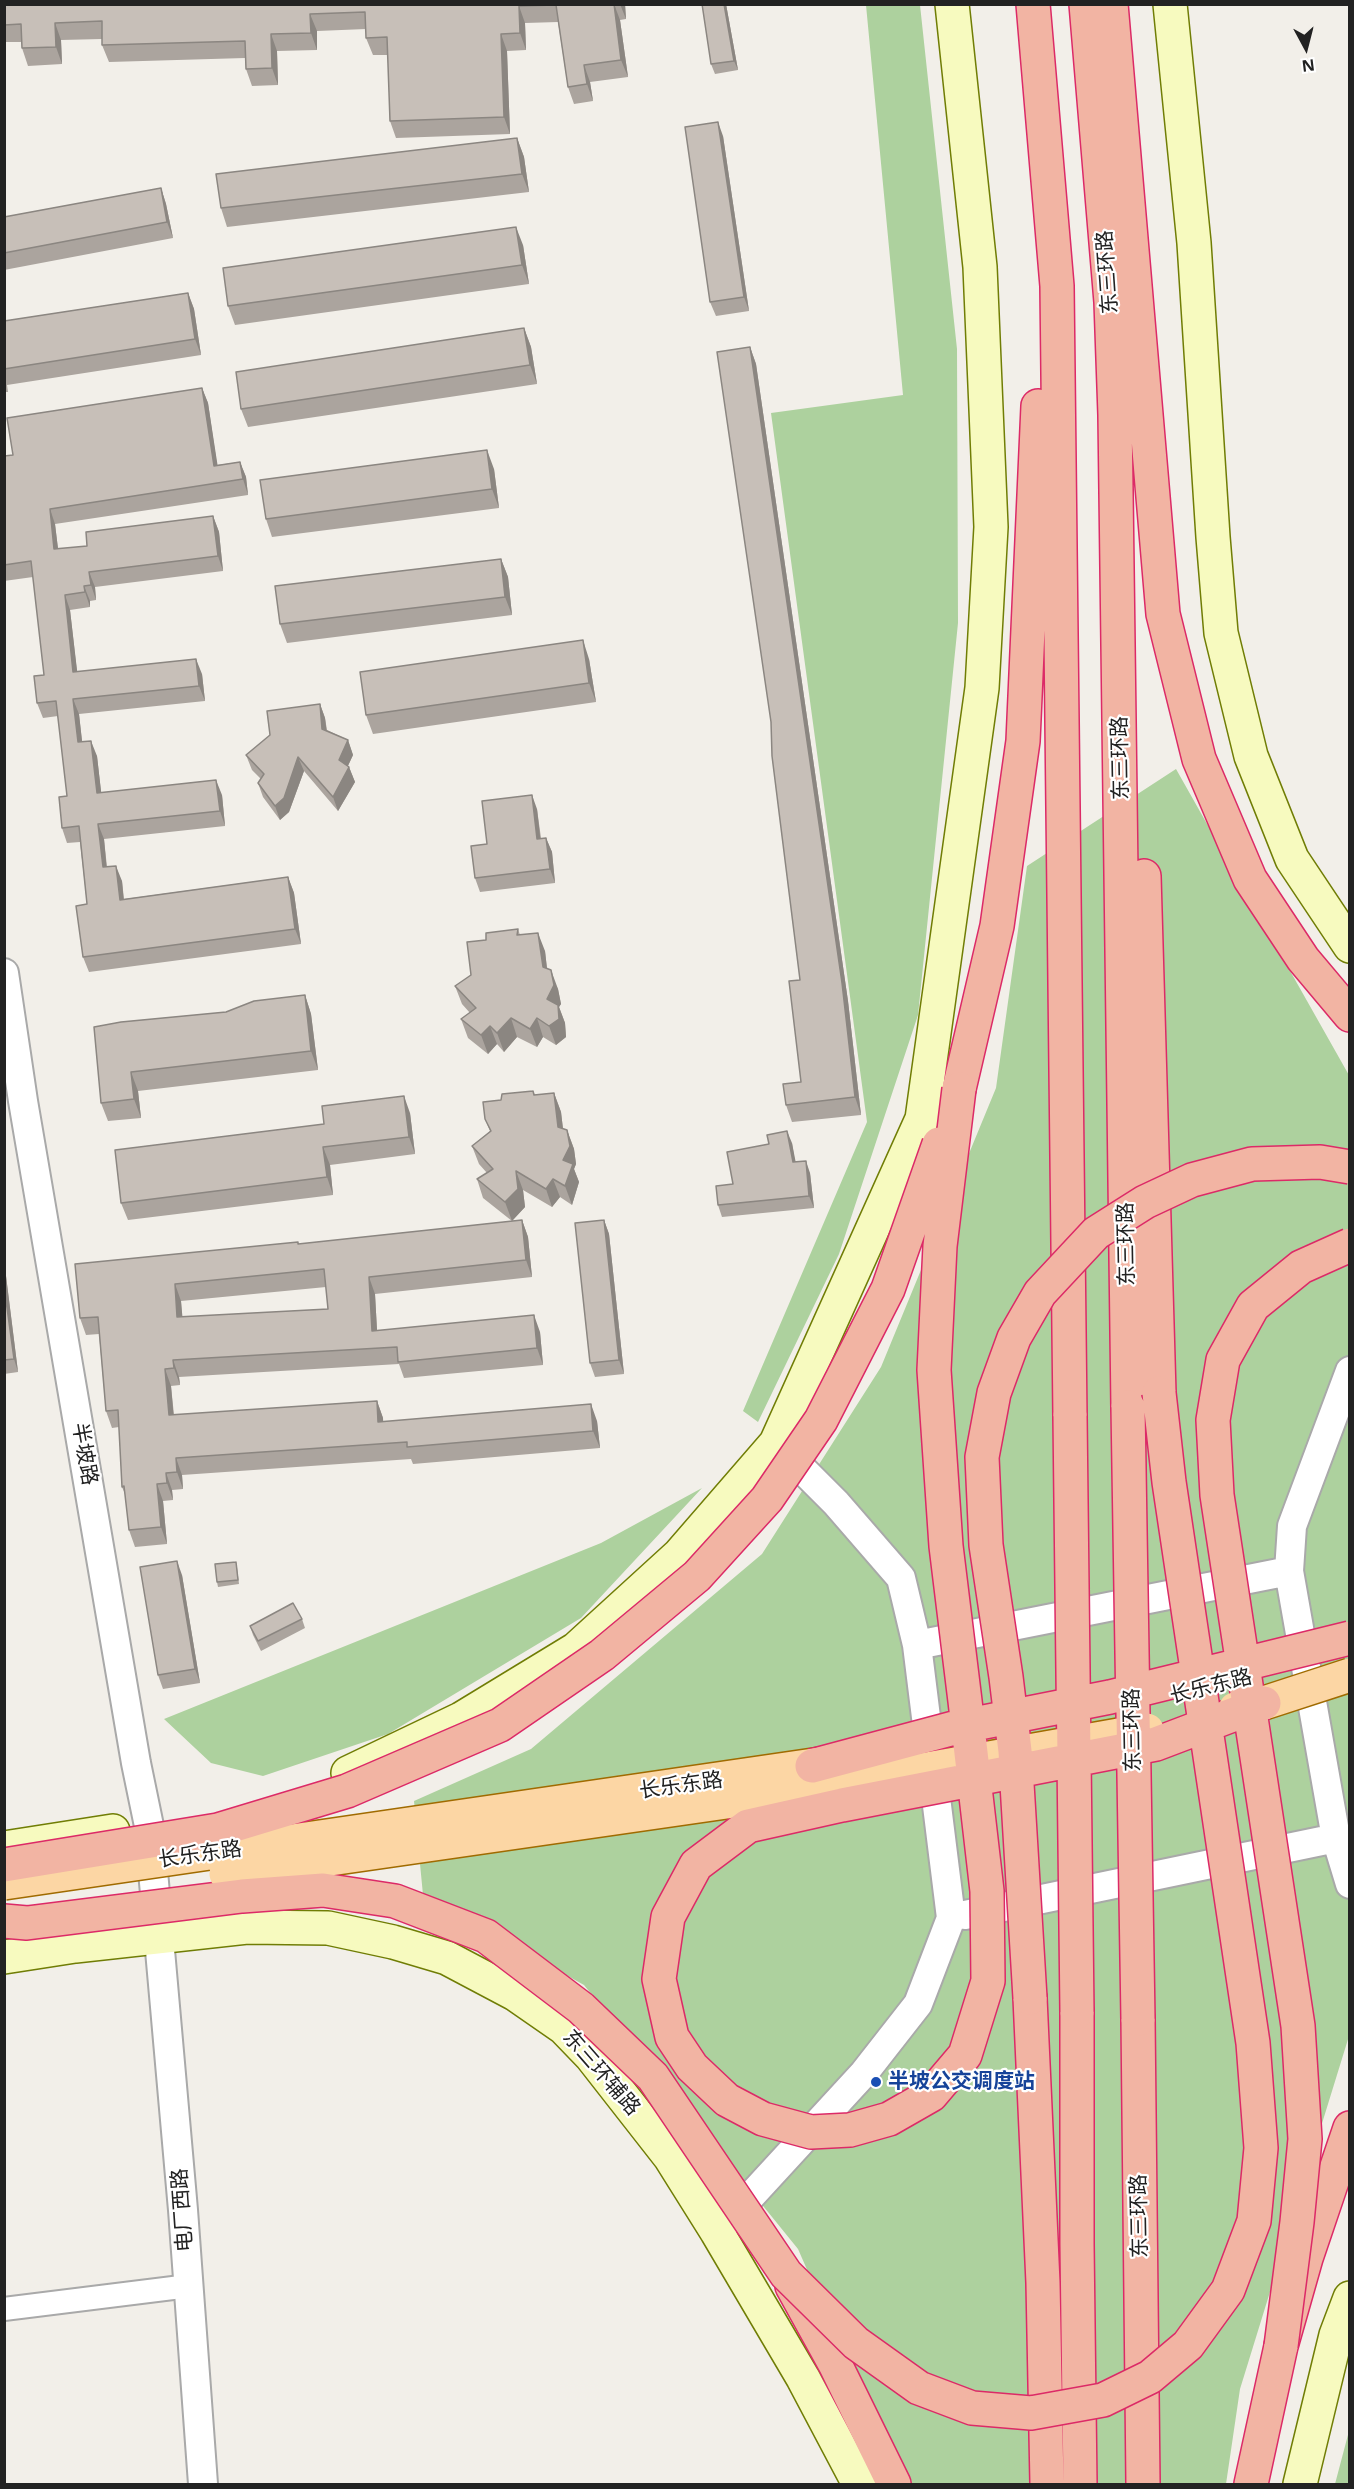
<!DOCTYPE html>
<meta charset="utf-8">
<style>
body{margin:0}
#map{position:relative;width:1354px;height:2489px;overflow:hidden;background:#f2efe9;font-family:"Noto Sans",sans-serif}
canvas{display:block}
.frame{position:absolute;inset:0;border:6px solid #222;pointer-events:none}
.north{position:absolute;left:1276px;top:18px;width:60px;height:60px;-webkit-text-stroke:4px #fff;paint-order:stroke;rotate:173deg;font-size:16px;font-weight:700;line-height:24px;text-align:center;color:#222}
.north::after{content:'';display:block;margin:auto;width:21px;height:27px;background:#222;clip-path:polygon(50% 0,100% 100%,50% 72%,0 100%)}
</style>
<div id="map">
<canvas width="1354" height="2489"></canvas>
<div class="frame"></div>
<div class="north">N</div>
</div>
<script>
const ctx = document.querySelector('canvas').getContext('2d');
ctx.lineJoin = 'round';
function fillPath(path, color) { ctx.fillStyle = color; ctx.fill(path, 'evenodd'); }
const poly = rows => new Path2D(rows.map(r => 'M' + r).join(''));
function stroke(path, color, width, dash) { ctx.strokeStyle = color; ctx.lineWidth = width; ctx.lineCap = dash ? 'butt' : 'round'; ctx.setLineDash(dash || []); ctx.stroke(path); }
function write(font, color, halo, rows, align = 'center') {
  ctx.font = font + ' "Noto Sans","Noto Sans SC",sans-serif'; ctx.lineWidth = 4.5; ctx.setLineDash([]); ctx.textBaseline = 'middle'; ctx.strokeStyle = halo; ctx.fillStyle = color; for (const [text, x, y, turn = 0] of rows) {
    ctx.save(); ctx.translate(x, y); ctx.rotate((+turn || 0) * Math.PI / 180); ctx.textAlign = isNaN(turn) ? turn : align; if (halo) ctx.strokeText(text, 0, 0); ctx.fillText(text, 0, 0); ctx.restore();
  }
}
fillPath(poly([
 [866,5,920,5,957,349,958,623,918,1015,839,1254,758,1422,743,1411,867,1122,771,413,903,395],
 [1176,769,1350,1077,1349,2036,1240,2389,1226,2484,901,2484,798,2249,584,1985,423,1895,414,1801,531,1749,762,1554,881,1367,996,1088,1027,866],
 [702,1488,581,1618,388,1734,263,1776,211,1763,164,1719,601,1543],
 [1349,2431,1349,2484,1335,2484]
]), '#add19e');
const minor = poly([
 [4,2309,189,2286]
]);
const tertiary = poly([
 [4,973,23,1101,136,1763,149,1826,183,2210,203,2484],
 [1350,1371,1292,1526,1289,1571,1336,1838,1350,1884],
 [917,1645,1289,1571],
 [965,1915,1336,1838],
 [727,2222,864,2073,918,2004,951,1918,917,1645,901,1578,836,1503,778,1445]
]);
const secondary = poly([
 [1170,4,1194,243,1213,537,1221,633,1251,756,1292,859,1350,946],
 [348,1773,461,1719,576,1649,679,1555,776,1443,922,1119,982,688,991,527,980,267,952,4],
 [4,1848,113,1831],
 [4,1957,75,1946,247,1927,328,1928,393,1942,447,1958,515,1994,564,2028,591,2056,670,2157,717,2232,803,2378,859,2484],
 [1300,2484,1336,2335,1350,2298]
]);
const trunk = poly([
 [1033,4,1057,286,1070,1416],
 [1086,4,1111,302,1115,415,1128,1407],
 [1111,4,1163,614,1199,759,1250,879,1303,959,1350,1015],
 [1144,876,1159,1393],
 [959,1089,997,926,1023,741,1038,406],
 [1030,1998,1043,2283,1047,2484],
 [1077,2012,1077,2244,1080,2484],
 [1138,2019,1143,2484],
 [792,2286,835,2364,894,2484],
 [1251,2484,1281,2346,1306,2258,1350,2128]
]);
stroke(minor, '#a9a9a9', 26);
stroke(tertiary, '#a9a9a9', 32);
stroke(secondary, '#707d05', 36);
stroke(trunk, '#dc2a67', 36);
stroke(minor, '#fff', 22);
stroke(tertiary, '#fff', 28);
stroke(secondary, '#f7fabf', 33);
stroke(trunk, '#f2b4a3', 33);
const primaryBridge = poly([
 [1235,1709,1264,1703,1350,1675],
 [226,1874,803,1791,1147,1730],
 [4,1883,841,1761]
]);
const trunkBridge = poly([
 [959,1089,940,1246,934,1370,946,1546,965,1701,987,1891,988,1981,965,2055,931,2095,889,2119,850,2130,811,2132,763,2119,727,2100,692,2067,672,2037,659,1979,668,1917,696,1865,748,1826,842,1805,1156,1744,1264,1703],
 [1128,1407,1138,2019],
 [1070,1416,1077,2012],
 [812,1766,954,1728,1110,1697,1350,1638],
 [4,1865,218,1830,347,1791,500,1725,602,1655,697,1576,767,1499,821,1420,888,1289,939,1144],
 [4,1921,27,1923,242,1896,323,1890,395,1901,486,1936,581,2008,653,2077,786,2274,856,2343,919,2388,972,2408,1031,2413,1103,2400,1150,2377,1188,2345,1228,2290,1254,2221,1261,2148,1253,2043,1169,1482,1159,1393],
 [1030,1998,1015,1751,1006,1677,986,1545,982,1457,994,1393,1014,1338,1040,1293,1096,1233,1145,1202,1192,1180,1252,1164,1320,1162,1350,1167],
 [1281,2346,1297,2222,1305,2139,1298,2026,1217,1495,1213,1420,1223,1360,1253,1306,1301,1267,1350,1245]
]);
stroke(primaryBridge, '#a06b00', 36, []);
stroke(trunkBridge, '#dc2a67', 36, []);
stroke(primaryBridge, '#fcd6a4', 33);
stroke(trunkBridge, '#f2b4a3', 33);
fillPath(poly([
 [4,4,625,4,626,19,620,20,628,77,590,82,593,101,574,104,568,87,558,22,525,23,526,50,507,51,510,134,396,138,390,121,388,55,373,55,366,38,366,29,317,31,317,50,277,51,278,85,252,86,246,69,245,58,109,62,102,45,102,39,61,40,62,64,28,66,22,48,21,42,4,42],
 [702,4,726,4,738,70,715,74,711,64],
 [723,136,749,311,716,316,710,302],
 [517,138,524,157,529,192,227,227,221,208],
 [161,188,166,204,173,238,4,270,4,217],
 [523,245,529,284,235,325,228,306],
 [188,293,194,309,201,355,7,385,8,392,4,392,4,321],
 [524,328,531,347,537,384,248,427,241,409],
 [750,347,756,364,848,1001,861,1115,792,1122,786,1105,801,1082,800,980],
 [202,388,208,403,217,465,240,462,246,477,248,495,55,524,58,549,87,546,213,516,219,532,223,571,95,587,96,600,90,601,90,607,70,610,77,672,202,674,205,701,79,714,82,742,97,756,101,792,222,795,225,826,104,839,107,867,122,881,124,899,288,877,294,893,301,944,89,972,83,957,87,904,80,842,67,843,62,828,67,796,58,716,43,718,37,703,44,675,33,577,4,581,4,456,13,455],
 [494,469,499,508,272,537,266,519],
 [501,559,508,577,512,615,287,643,280,624],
 [589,659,596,702,373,734,366,715],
 [320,704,325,718,327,730,348,740,353,755,348,766,349,767,355,782,338,811,304,771,289,812,280,820,263,797,258,783,261,779,252,770,246,755],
 [537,809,541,838,546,838,552,852,555,883,480,892,475,878,487,844],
 [518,929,520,935,545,951,547,969,558,989,561,1004,559,1007,565,1023,566,1037,556,1045,543,1037,537,1047,517,1037,504,1052,497,1044,488,1054,468,1038,461,1019,470,1013,462,1004,455,986,471,975,486,940],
 [305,995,311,1014,318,1070,138,1091,141,1118,108,1121,101,1103,94,1027,226,1012],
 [533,1091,535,1095,554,1093,561,1112,563,1129,567,1130,574,1149,576,1164,574,1169,579,1182,572,1205,560,1197,552,1207,523,1190,525,1207,512,1221,522,1220,528,1237,532,1277,375,1294,377,1330,540,1332,543,1365,404,1378,399,1364,179,1377,180,1385,171,1386,174,1415,377,1401,383,1418,383,1422,597,1421,600,1448,413,1464,411,1459,182,1475,183,1489,172,1490,173,1500,163,1501,167,1544,135,1547,129,1530,125,1494,122,1487,119,1427,112,1428,106,1411,99,1334,86,1335,80,1318,75,1264,299,1244,512,1221,483,1198,477,1179,487,1173,479,1164,472,1146,490,1131,485,1119,501,1100],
 [326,1287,328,1309,182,1317,181,1301],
 [410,1113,415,1154,330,1165,333,1195,128,1220,121,1203],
 [792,1143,795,1162,810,1173,814,1208,722,1217,718,1205],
 [604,1220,609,1234,624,1374,595,1377,590,1363],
 [4,1260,18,1372,4,1374],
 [236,1562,237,1567,239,1584,218,1587,217,1582],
 [182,1575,200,1683,163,1689,158,1675],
 [302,1619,305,1628,261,1651,253,1635,250,1626]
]), '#aba49e');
fillPath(poly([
 [614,4,620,20,628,77,621,60],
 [620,4,625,4,626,19],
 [724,4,726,4,738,70,734,61],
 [519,6,525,23,526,50,520,33],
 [310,14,317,31,317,50,311,33],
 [55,23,61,40,62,64,56,47],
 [271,34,277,51,278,85,272,68],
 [501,34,507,51,510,134,504,117],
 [584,65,590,82,593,101,587,84],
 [718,122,723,136,749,311,744,297],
 [517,138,524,157,529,192,522,174],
 [161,188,166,204,173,238,167,222],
 [516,227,523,245,529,284,522,265],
 [188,293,194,309,201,355,195,339],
 [524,328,531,347,537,384,530,365],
 [750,347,756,364,848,1001,861,1115,855,1097],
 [202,388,208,403,220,481,214,466],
 [487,450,494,469,499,508,492,489],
 [240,462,246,477,248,495,243,479],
 [50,509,55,524,60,565,54,549],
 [213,516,219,532,223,571,218,556],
 [501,559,508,577,512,615,505,597],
 [89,572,95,587,96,600,91,585],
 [84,586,90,601,90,607,85,592],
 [65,595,70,610,79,687,73,672],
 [583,640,589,659,596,702,589,683],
 [196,659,202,674,205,701,199,686],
 [73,699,79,714,84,758,78,742],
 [320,704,325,718,328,743,322,729],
 [348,740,353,755,344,774,339,760],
 [91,741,97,756,103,808,97,793],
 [298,757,304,771,289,812,280,820,275,806],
 [349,767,355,782,338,811,333,797],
 [216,780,222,795,225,826,220,811],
 [532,795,537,809,542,853,537,839],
 [98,824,104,839,108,883,103,867],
 [546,838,552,852,555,883,550,869],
 [116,866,122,881,125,915,120,900],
 [288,877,294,893,301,944,295,929],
 [538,933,545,951,549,986,543,967],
 [551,970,558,989,561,1004,559,1007,565,1023,566,1037,556,1045,549,1026,547,999],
 [305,995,311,1014,318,1070,311,1051],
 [511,1018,517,1037,504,1052,497,1033],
 [537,1018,543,1037,537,1047,530,1029],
 [490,1026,497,1044,488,1054,481,1035],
 [131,1072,138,1091,141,1118,134,1099],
 [554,1093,561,1112,565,1146,558,1127],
 [404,1096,410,1113,415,1154,409,1137],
 [567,1130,574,1149,576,1164,574,1169,579,1182,572,1205,565,1186,563,1160],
 [787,1131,792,1143,798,1174,793,1162],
 [323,1147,330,1165,333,1195,327,1177],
 [806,1161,810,1173,814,1208,809,1196],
 [516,1171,523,1190,525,1207,512,1221,505,1202],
 [553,1179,560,1197,552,1207,546,1189],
 [522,1220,528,1237,532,1277,526,1260],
 [604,1220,609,1234,624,1374,619,1360],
 [4,1260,18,1372,14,1359,4,1286],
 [369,1277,375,1294,378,1348,372,1331],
 [175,1284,181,1301,184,1334,177,1317],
 [534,1315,540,1332,543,1365,537,1348],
 [173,1360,179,1377,180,1385,174,1368],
 [165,1369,171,1386,175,1432,169,1415],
 [377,1401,383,1418,384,1439,378,1422],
 [591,1404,597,1421,600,1448,593,1431],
 [176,1458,182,1475,183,1489,177,1472],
 [166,1473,172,1490,173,1500,167,1483],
 [157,1484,163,1501,167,1544,161,1527],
 [177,1561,182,1575,200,1683,195,1669]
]), '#8b8681');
const building = poly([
 [4,4,614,4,621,60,584,65,587,84,568,87,556,5,519,6,520,33,501,34,504,117,390,121,387,37,366,38,365,12,310,14,311,33,271,34,272,68,246,69,245,41,102,45,102,21,55,23,56,47,22,48,21,24,4,25,4,4],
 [702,4,724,4,734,61,711,64,702,4],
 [718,122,744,297,710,302,685,127,718,122],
 [517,138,522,174,221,208,216,174,517,138],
 [161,188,167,222,4,253,4,217,161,188],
 [516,227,522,265,228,306,223,268,516,227],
 [188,293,195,339,4,369,4,321,188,293],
 [524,328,530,365,241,409,236,372,524,328],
 [750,347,842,983,855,1097,786,1105,783,1084,801,1082,789,981,800,980,772,756,771,722,717,352,750,347],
 [202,388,214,466,240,462,243,479,50,509,54,549,87,546,86,532,213,516,218,556,89,572,91,585,84,586,85,592,65,595,73,672,196,659,199,686,73,699,78,742,91,741,97,793,216,780,220,811,98,824,103,867,116,866,120,900,288,877,295,929,83,957,76,906,87,904,79,826,62,828,59,797,67,796,56,701,37,703,34,676,44,675,31,561,4,565,4,456,13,455,7,418,202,388],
 [487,450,492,489,266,519,260,480,487,450],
 [501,559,505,597,280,624,275,586,501,559],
 [583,640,589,683,366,715,360,672,583,640],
 [320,704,322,729,348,740,339,760,349,767,333,797,298,757,284,798,275,806,258,783,264,774,246,755,270,735,267,711,320,704],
 [532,795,537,839,546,838,550,869,475,878,471,846,487,844,482,801,532,795],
 [518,929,517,935,538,933,543,967,551,970,554,985,547,999,558,1005,559,1019,549,1026,537,1018,530,1029,511,1018,497,1033,490,1026,481,1035,461,1019,476,1008,455,986,471,975,467,942,486,940,486,933,518,929],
 [305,995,311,1051,131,1072,134,1099,101,1103,94,1027,121,1022,226,1012,254,1001,305,995],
 [533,1091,534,1095,554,1093,558,1127,567,1130,570,1146,563,1160,573,1164,565,1186,553,1179,546,1189,516,1171,518,1189,505,1202,477,1179,493,1169,472,1146,491,1131,485,1119,483,1102,501,1100,502,1094,533,1091],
 [404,1096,409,1137,323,1147,327,1177,121,1203,115,1150,324,1124,322,1106,404,1096],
 [787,1131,793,1162,806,1161,809,1196,718,1205,716,1186,733,1184,727,1152,769,1144,767,1135,787,1131],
 [522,1220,526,1260,369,1277,372,1331,534,1315,537,1348,398,1362,397,1347,173,1360,174,1368,165,1369,169,1415,377,1401,378,1422,591,1404,593,1431,407,1447,407,1442,176,1458,177,1472,166,1473,167,1483,157,1484,161,1527,129,1530,124,1486,122,1487,118,1410,106,1411,98,1317,80,1318,75,1264,298,1242,298,1244,522,1220],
 [324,1269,328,1309,177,1317,175,1284,324,1269],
 [604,1220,619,1360,590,1363,575,1223,604,1220],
 [4,1286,14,1359,4,1360,4,1286],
 [177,1561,195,1669,158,1675,140,1567,177,1561],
 [236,1562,238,1580,217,1582,215,1564,236,1562],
 [293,1603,302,1619,258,1641,250,1626,293,1603]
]);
fillPath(building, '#c7bfb8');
stroke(building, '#8b8681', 1.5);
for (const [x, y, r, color] of [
 [876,2082,6,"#1a4fb4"]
]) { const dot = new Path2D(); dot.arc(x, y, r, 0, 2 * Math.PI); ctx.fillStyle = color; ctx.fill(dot); stroke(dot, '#fff', 2); }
write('21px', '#222', '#fff', [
 ["东三环路",1108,272,-94],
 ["东三环路",1121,758,-91],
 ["东三环路",1127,1244,-91],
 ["半坡路",84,1454,80],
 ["长乐东路",1211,1687,-14],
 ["东三环路",1133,1730,-91],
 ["长乐东路",681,1786,-8],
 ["长乐东路",200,1855,-8],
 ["东三环辅路",601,2073,49],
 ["电厂西路",183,2210,-94],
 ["东三环路",1140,2216,-91]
]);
write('bold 21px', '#164399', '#fff', [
 ["半坡公交调度站",888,2082]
], 'left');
</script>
